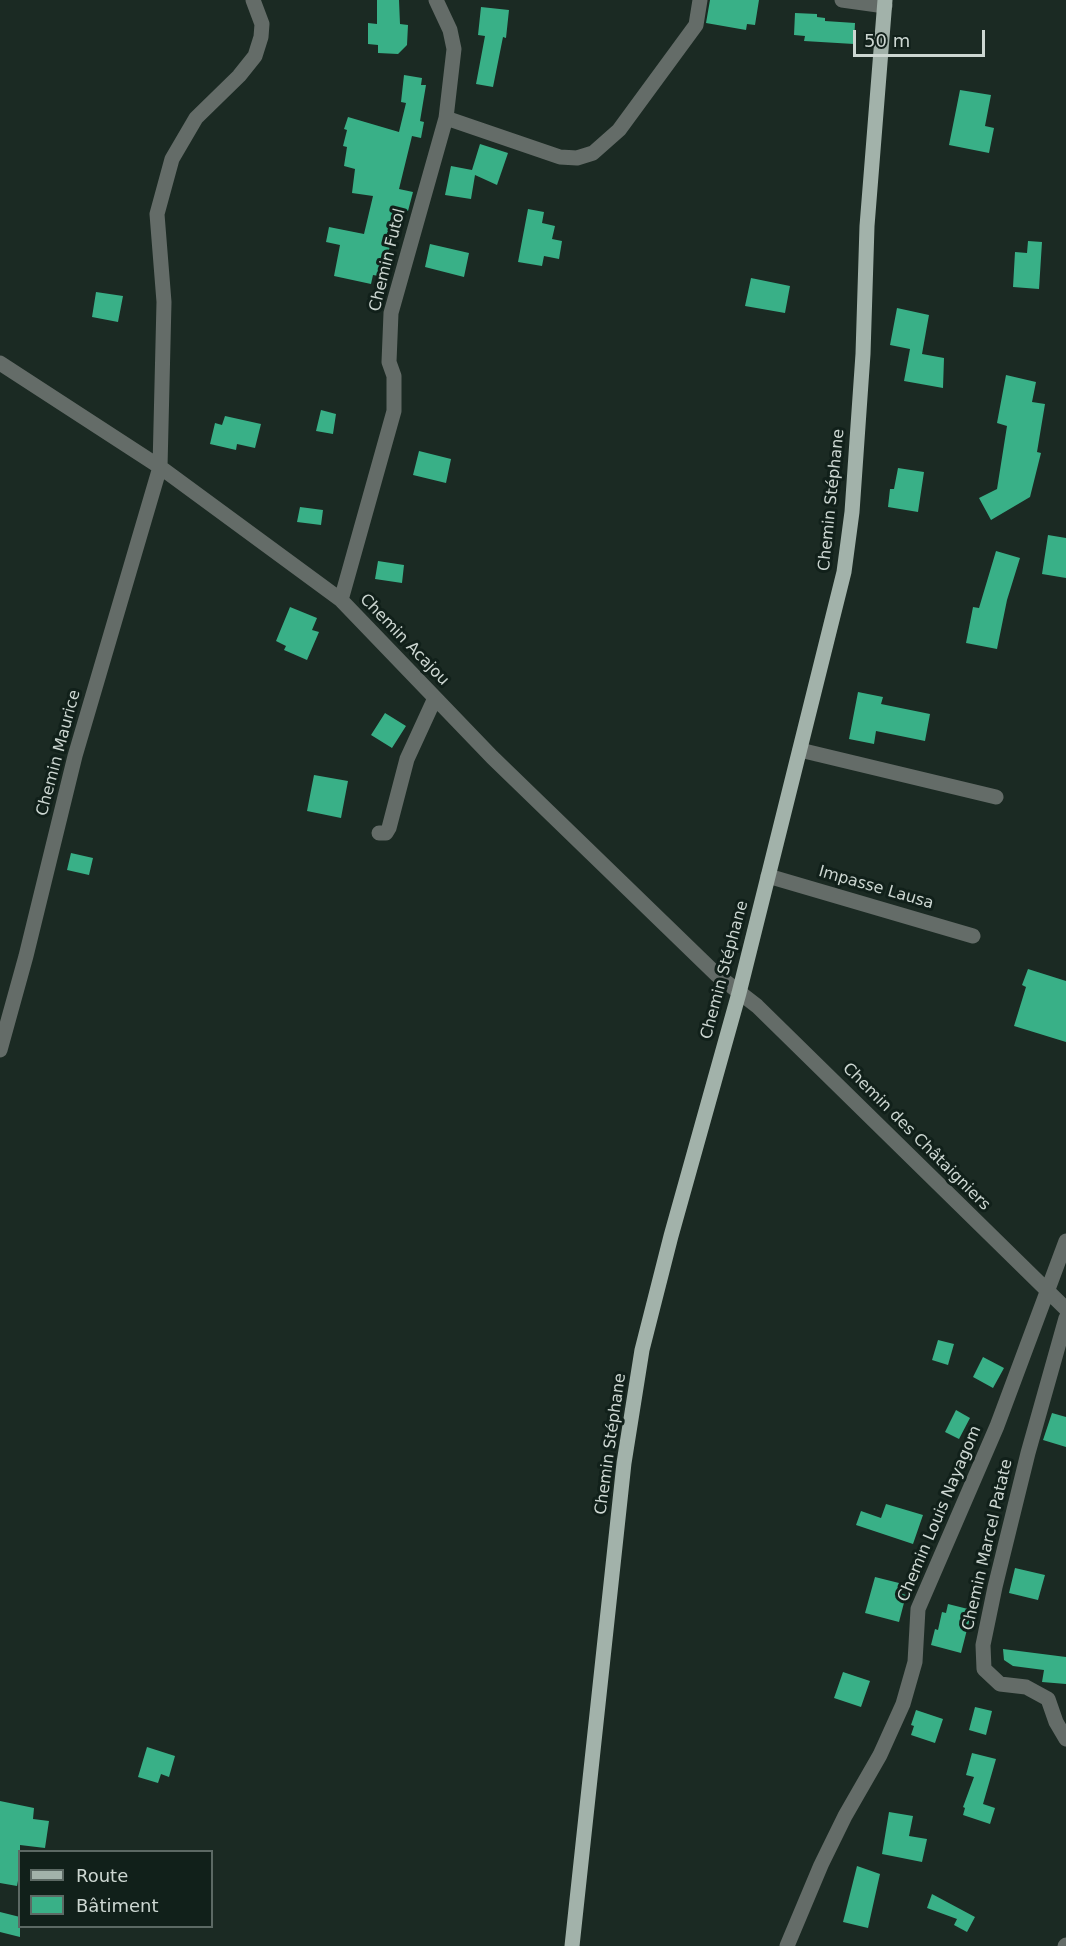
<!DOCTYPE html>
<meta charset="utf-8">
<style>
body{margin:0}
#map{position:relative;width:1066px;height:1946px;overflow:hidden;background:#1b2a23;font-family:"DejaVu Sans",sans-serif}
canvas{display:block}
.legend{position:absolute;left:18px;top:1850px;width:195px;height:78px;box-sizing:border-box;background:#11201a;border:2px solid #5c6964;margin:0;padding:8px 10px;list-style:none;font-size:18px;color:#cdd7d2}
.legend li{display:flex;align-items:center;gap:12px;height:30px}
.legend b{width:30px;border:2px solid #5c6964}
.scale{position:absolute;left:853px;top:30px;width:132px;height:27px;box-sizing:border-box;border:3px solid #cdd7d2;border-top:0;padding-left:8px;font-size:18px;line-height:21px;white-space:nowrap;color:#cdd7d2;-webkit-text-stroke:4px #11201a;paint-order:stroke}
</style>
<div id="map">
<canvas width="1066" height="1946"></canvas>
<ul class="legend">
<li><b style="height:8px;background:#a2b2aa"></b>Route</li>
<li><b style="height:16px;background:#39b087"></b>Bâtiment</li>
</ul>
<div class="scale">50 m</div>
</div>
<script>
const ctx = document.querySelector('canvas').getContext('2d');
ctx.lineJoin = 'round';
function fillPath(path, color) { ctx.fillStyle = color; ctx.fill(path, 'evenodd'); }
const poly = rows => new Path2D(rows.map(r => 'M' + r).join(''));
function stroke(path, color, width, dash) { ctx.strokeStyle = color; ctx.lineWidth = width; ctx.lineCap = dash ? 'butt' : 'round'; ctx.setLineDash(dash || []); ctx.stroke(path); }
function write(font, color, halo, rows, align = 'center') {
  ctx.font = font + ' "DejaVu Sans",sans-serif'; ctx.lineWidth = 6; ctx.setLineDash([]); ctx.textBaseline = 'middle'; ctx.strokeStyle = halo; ctx.fillStyle = color; for (const [text, x, y, turn = 0] of rows) {
    ctx.save(); ctx.translate(x, y); ctx.rotate((+turn || 0) * Math.PI / 180); ctx.textAlign = isNaN(turn) ? turn : align; if (halo) ctx.strokeText(text, 0, 0); ctx.fillText(text, 0, 0); ctx.restore();
  }
}
fillPath(poly([
 [377,0,399,0,400,24,408,25,407,45,398,54,378,53,378,45,368,44,368,23,377,24],
 [710,0,759,0,755,25,747,24,746,30,706,23],
 [481,7,509,10,506,38,503,37,493,87,476,84,485,36,478,35],
 [795,13,817,14,817,17,825,18,825,21,855,23,854,44,804,41,805,36,794,35],
 [404,75,422,78,421,85,426,85,420,121,424,122,421,138,412,136,399,189,413,192,408,211,399,209,388,254,383,253,379,276,373,275,371,284,334,276,340,245,326,242,329,227,364,234,373,196,352,193,355,169,344,166,347,147,343,146,347,130,344,129,348,117,399,132,406,103,401,102],
 [960,90,991,95,985,126,994,128,989,153,949,145],
 [480,144,508,153,497,185,475,175,471,199,445,195,451,166,472,170],
 [528,209,544,212,542,223,555,226,552,239,562,241,559,259,544,256,542,266,518,262],
 [1028,241,1042,242,1039,289,1013,287,1015,252,1027,253],
 [430,244,469,253,464,277,425,267],
 [751,278,790,286,785,313,745,306],
 [96,292,123,296,118,322,92,317],
 [897,308,929,315,922,354,944,358,943,388,904,381,910,349,890,345],
 [1006,375,1036,382,1032,402,1045,404,1037,452,1041,453,1030,497,991,520,979,498,997,489,1007,426,997,423],
 [321,410,336,414,333,434,316,431],
 [225,416,261,424,255,448,237,444,236,450,210,444,215,423,222,425],
 [419,451,451,459,446,483,413,475],
 [898,468,924,472,918,512,888,507,890,489,894,489],
 [300,507,323,510,321,525,297,522],
 [1048,535,1066,538,1066,578,1042,574],
 [996,551,1020,558,1007,600,997,649,966,643,973,607,979,608],
 [378,561,404,565,402,583,375,579],
 [290,607,317,618,312,630,319,632,307,660,284,650,286,646,276,641],
 [858,692,883,697,881,704,930,714,925,741,876,731,874,744,849,739],
 [385,713,406,726,392,748,371,735],
 [314,775,348,781,341,818,307,811],
 [71,853,93,858,89,875,67,870],
 [1028,969,1066,981,1066,1042,1014,1026,1026,987,1022,985],
 [938,1340,954,1344,948,1365,932,1360],
 [983,1357,1004,1368,993,1388,973,1377],
 [956,1410,970,1418,959,1439,945,1432],
 [1052,1413,1066,1417,1066,1447,1043,1440],
 [886,1504,923,1515,913,1544,856,1525,861,1511,881,1518],
 [1015,1568,1045,1575,1038,1600,1009,1593],
 [875,1577,903,1584,900,1593,906,1595,899,1622,865,1613],
 [948,1604,972,1610,961,1653,931,1645,935,1629,938,1630,942,1612,946,1613],
 [1003,1649,1066,1657,1066,1684,1042,1682,1044,1670,1013,1666,1004,1660],
 [843,1672,870,1681,861,1707,834,1698],
 [975,1707,992,1711,986,1735,969,1730],
 [916,1710,943,1719,935,1743,911,1735,914,1726,911,1725],
 [147,1747,175,1756,169,1777,161,1774,158,1783,138,1777],
 [972,1753,996,1759,983,1804,995,1808,990,1824,963,1815,965,1808,963,1807,974,1777,966,1775],
 [0,1801,34,1808,33,1819,49,1821,45,1848,20,1845,20,1870,17,1886,0,1883],
 [889,1812,913,1816,909,1836,927,1839,922,1862,882,1854],
 [857,1866,880,1874,868,1928,843,1922],
 [932,1894,975,1917,967,1932,954,1925,957,1919,927,1908],
 [0,1912,20,1917,20,1937,0,1932]
]), '#39b087');
stroke(poly([
 [842,0,885,6],
 [446,118,560,157,577,158,593,153,619,130,696,25,700,0],
 [0,363,160,467,341,600,492,757,717,975,757,1006,1066,1309],
 [341,600,394,411,394,376,389,362,391,313,446,118,454,49,450,30,436,0],
 [800,750,996,797],
 [379,833,386,833,389,828,407,759,435,698],
 [768,876,973,936],
 [0,1050,26,956,75,756,160,467,164,302,157,214,172,159,196,118,239,76,255,56,261,37,262,24,253,0],
 [1066,1318,1028,1453,995,1587,983,1645,984,1669,1000,1684,1026,1687,1048,1699,1056,1722,1066,1739],
 [787,1946,821,1865,845,1816,880,1755,903,1704,915,1662,918,1609,997,1426,1066,1241],
 [1065,1946,1066,1945]
]), '#646c68', 15);
stroke(poly([
 [572,1946,624,1463,642,1350,671,1236,739,993,844,572,852,512,863,354,867,226,885,0]
]), '#a2b2aa', 15);
write('16px', '#cdd7d2', '#11201a', [
 ["Chemin Futol",388,260,-76],
 ["Chemin Stéphane",832,500,-84],
 ["Chemin Acajou",404,640,46],
 ["Chemin Maurice",59,753,-75],
 ["Impasse Lausa",876,888,16],
 ["Chemin Stéphane",725,970,-75],
 ["Chemin des Châtaigniers",916,1137,45],
 ["Chemin Stéphane",611,1444,-82],
 ["Chemin Louis Nayagom",940,1514,-67],
 ["Chemin Marcel Patate",988,1545,-77]
]);
</script>
